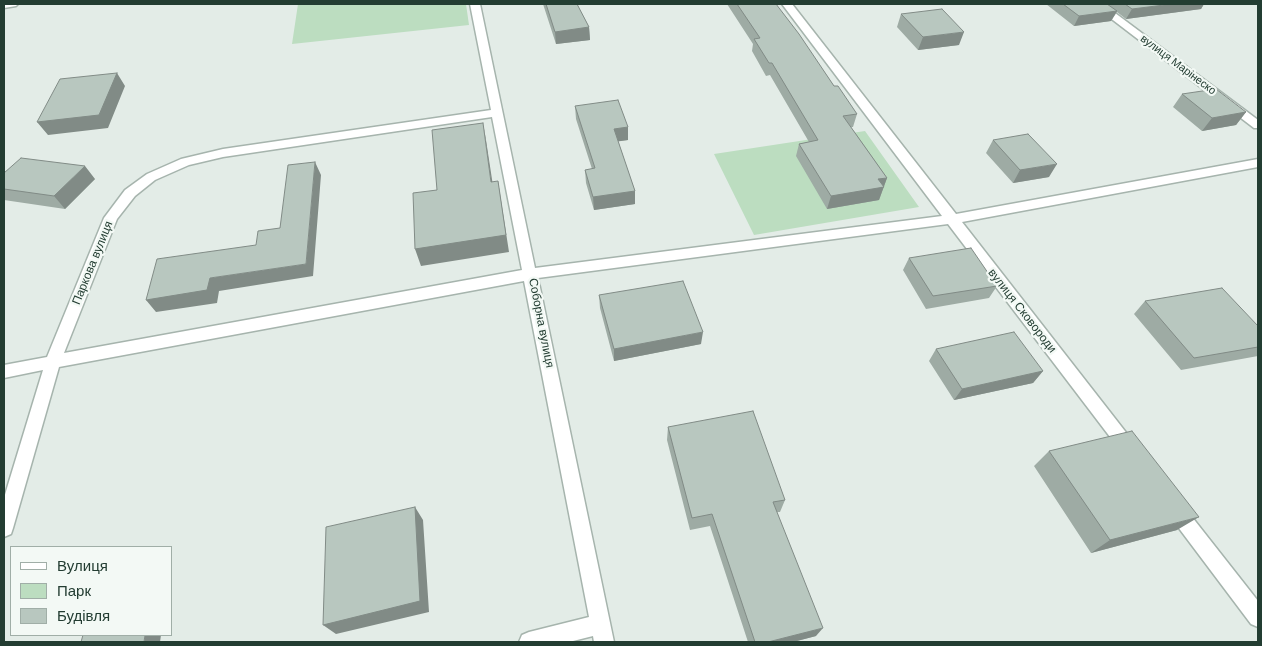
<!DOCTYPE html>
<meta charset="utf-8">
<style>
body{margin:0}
#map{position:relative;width:1262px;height:646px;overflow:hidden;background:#e3ece7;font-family:Helvetica,sans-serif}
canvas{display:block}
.frame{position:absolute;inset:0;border:5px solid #233d32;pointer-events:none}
.legend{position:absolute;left:10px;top:546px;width:162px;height:90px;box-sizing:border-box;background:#f3f9f5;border:1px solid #a0aea7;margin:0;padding:6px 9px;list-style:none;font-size:15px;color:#233d32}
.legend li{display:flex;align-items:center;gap:10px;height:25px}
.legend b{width:25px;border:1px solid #a0aea7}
</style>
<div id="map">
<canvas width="1262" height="646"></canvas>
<div class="frame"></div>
<ul class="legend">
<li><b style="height:6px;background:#fff"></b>Вулиця</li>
<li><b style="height:14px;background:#bcddc0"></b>Парк</li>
<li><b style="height:14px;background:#b8c7bf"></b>Будівля</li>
</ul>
</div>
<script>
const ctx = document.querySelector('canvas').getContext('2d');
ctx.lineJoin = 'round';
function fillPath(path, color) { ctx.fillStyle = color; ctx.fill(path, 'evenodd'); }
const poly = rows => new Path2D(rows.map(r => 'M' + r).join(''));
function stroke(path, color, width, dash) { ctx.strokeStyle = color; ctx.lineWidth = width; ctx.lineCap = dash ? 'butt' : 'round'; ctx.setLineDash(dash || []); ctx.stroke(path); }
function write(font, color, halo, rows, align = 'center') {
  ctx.font = font + ' Helvetica,sans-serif'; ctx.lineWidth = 4.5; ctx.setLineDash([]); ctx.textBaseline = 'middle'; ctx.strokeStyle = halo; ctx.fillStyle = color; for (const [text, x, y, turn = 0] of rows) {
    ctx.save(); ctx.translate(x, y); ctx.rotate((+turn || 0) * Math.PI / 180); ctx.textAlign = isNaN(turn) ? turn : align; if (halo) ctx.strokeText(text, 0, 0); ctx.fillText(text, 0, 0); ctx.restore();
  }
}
fillPath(poly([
 [298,4,466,4,469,25,292,44],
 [865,131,919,207,754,235,714,154]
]), '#bcddc0');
const street = poly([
 [4,4,18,4,16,6,4,8,4,4],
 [470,4,480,4,535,268,942,216,782,4,792,4,956,214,1258,159,1258,167,962,222,1135,444,1138,449,1135,454,1129,457,1123,454,948,224,538,278,614,642,594,642,593,636,569,642,519,642,522,635,529,632,589,617,524,281,59,367,13,528,11,534,4,537,4,498,43,370,4,378,4,365,47,357,104,218,125,190,147,174,181,159,223,149,491,110,470,4],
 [492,117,522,270,64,353,117,219,135,196,155,180,189,165,223,157,492,117],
 [1092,4,1103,4,1258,120,1258,128,1254,128,1092,4],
 [1175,500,1181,503,1258,601,1258,627,1251,624,1169,515,1166,509,1169,503,1175,500]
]);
stroke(street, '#a6b4ad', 3);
fillPath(street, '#fff');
fillPath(poly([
 [543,4,577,4,589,27,590,40,556,44],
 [727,4,776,4,834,86,857,114,853,127,851,127,887,178,879,200,827,209,796,156,799,144,809,142,770,75,766,76,752,51,753,44],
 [1046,4,1204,4,1201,9,1126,19,1117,12,1111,21,1074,26],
 [901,14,959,45,918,50,897,27],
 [1182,94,1246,112,1236,125,1202,131,1173,107],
 [575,106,628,127,628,140,618,141,635,191,635,204,594,210,586,183,585,170,592,169,576,119],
 [993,140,1049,177,1013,183,986,153],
 [4,173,95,179,65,209,4,200],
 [909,258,997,286,989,298,926,309,903,270],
 [599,295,701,344,614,361,600,308],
 [1145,301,1258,326,1258,356,1181,370,1134,314],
 [936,349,1043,371,1033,383,954,400,929,361],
 [668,427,785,500,780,512,777,512,816,636,793,642,748,642,710,526,690,530,667,440],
 [1049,451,1177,530,1091,553,1034,466]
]), '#9eaba4');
fillPath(poly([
 [1172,4,1204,4,1201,9,1126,19,1132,9],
 [1117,11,1111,21,1074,26,1079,16],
 [589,27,590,40,556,44,555,32],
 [964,32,959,45,918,50,923,37],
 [117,73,125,86,108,128,48,135,37,122],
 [1246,112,1236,125,1202,131,1212,118],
 [483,123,486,140,495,199,491,182],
 [628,127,628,140,614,142,614,129],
 [315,162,321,175,313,276,219,291,217,303,156,312,146,300,210,278,306,264],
 [1057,164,1049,177,1013,183,1020,170],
 [85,166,95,179,65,209,54,196],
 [887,178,879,200,827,209,831,196,878,179],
 [498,181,509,252,421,266,415,249],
 [635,191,635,204,594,210,593,197],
 [703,332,701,344,614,361,614,349],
 [1043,371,1033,383,954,400,962,389],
 [415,507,423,520,429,612,336,634,323,625],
 [1199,517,1177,530,1091,553,1110,540],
 [823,628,816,636,793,642,768,642],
 [145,635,161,635,160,642,144,642]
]), '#818b86');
const building = poly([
 [546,4,577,4,589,27,555,32,546,4],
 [737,4,776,4,799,34,834,86,838,86,857,114,843,116,887,178,878,179,884,187,831,196,799,144,818,140,772,63,769,63,754,39,760,38,737,4],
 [1063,4,1107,4,1117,11,1079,16,1063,4],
 [1125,4,1172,4,1132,9,1125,4],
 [942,9,964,32,923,37,901,14,942,9],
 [117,73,99,115,37,122,60,79,117,73],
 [1216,89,1246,112,1212,118,1182,94,1216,89],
 [618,100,628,127,614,129,635,191,593,197,585,170,595,168,575,106,618,100],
 [483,123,491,182,498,181,506,235,415,249,413,193,437,190,432,130,483,123],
 [1028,134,1057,164,1020,170,993,140,1028,134],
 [21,158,85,166,54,196,4,189,4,173,21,158],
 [315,162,306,264,210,278,207,290,146,300,157,259,256,245,258,231,280,228,288,165,315,162],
 [971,248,997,286,933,296,909,258,971,248],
 [683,281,703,332,614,349,599,295,683,281],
 [1222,288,1258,326,1258,347,1194,358,1145,301,1222,288],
 [1014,332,1043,371,962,389,936,349,1014,332],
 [753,411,785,500,773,502,823,628,768,642,755,642,712,514,692,518,668,427,753,411],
 [1132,431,1199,517,1110,540,1049,451,1132,431],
 [415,507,420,601,323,625,326,527,415,507],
 [83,635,145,635,144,642,81,642,83,635]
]);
fillPath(building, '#b8c7bf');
stroke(building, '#818b86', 1);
write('11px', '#233d32', '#f3f9f5', [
 ["вулиця Марінеско",1178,65,37]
]);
write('12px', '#233d32', '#f3f9f5', [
 ["Паркова вулиця",93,263,-68],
 ["вулиця Сковороди",1022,311,52],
 ["Соборна вулиця",541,323,79]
]);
</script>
